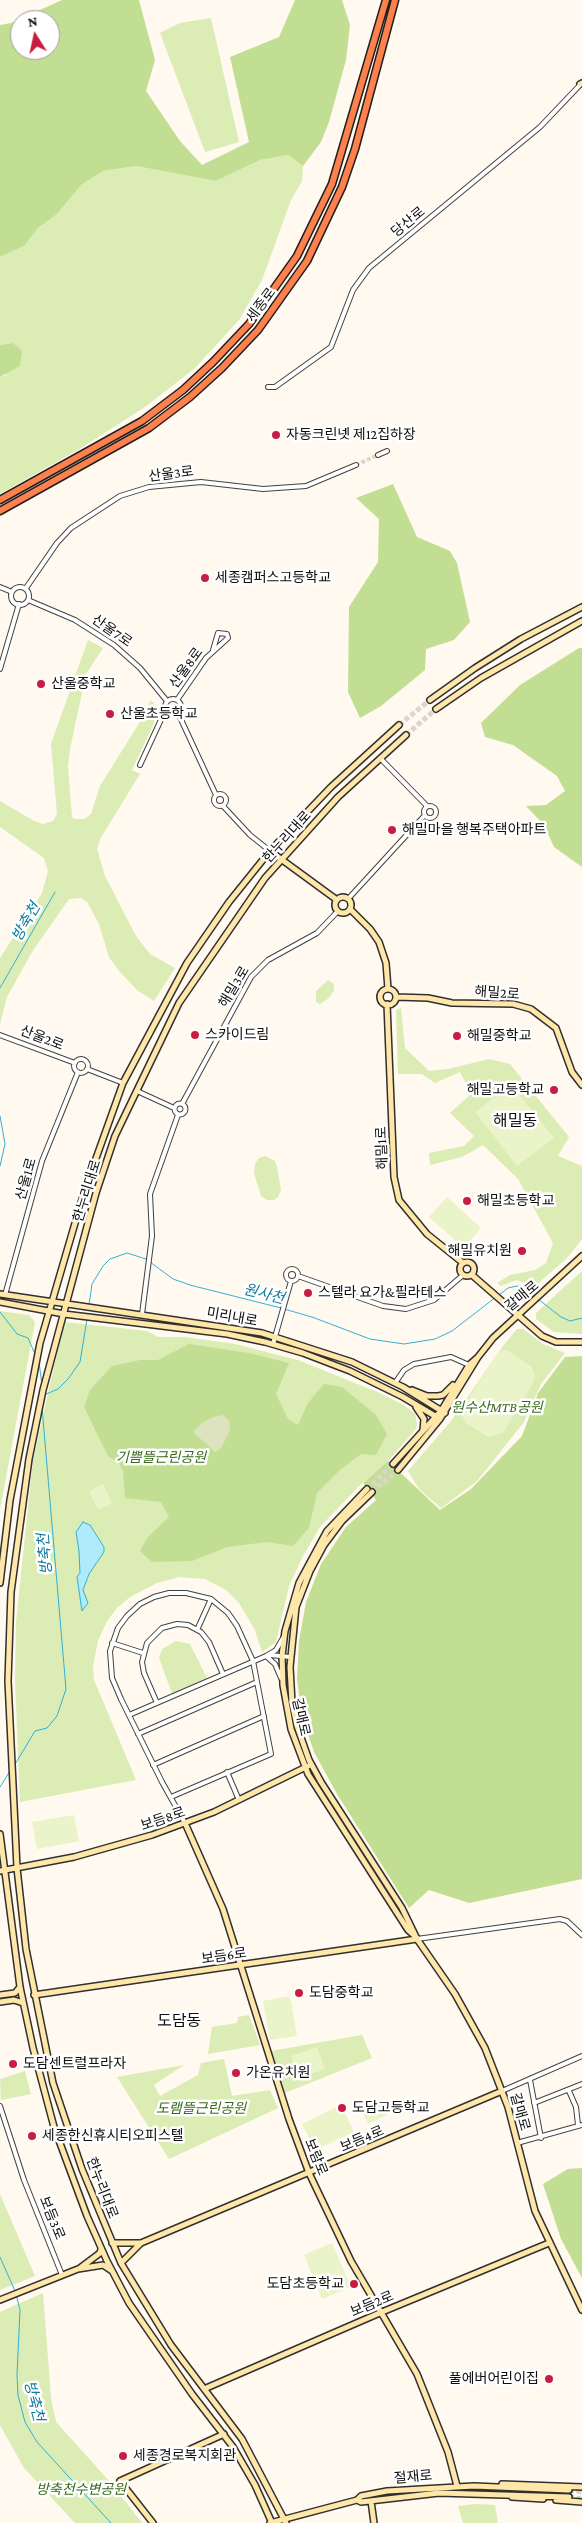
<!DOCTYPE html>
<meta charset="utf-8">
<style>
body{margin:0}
#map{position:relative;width:582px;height:2523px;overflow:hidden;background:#fff9ef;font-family:"Crimson Pro",serif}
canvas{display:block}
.north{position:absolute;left:10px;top:10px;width:50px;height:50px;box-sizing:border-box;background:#fff;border:1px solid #9f9f9f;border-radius:50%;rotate:350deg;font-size:14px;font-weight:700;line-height:20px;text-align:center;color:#0e0e0e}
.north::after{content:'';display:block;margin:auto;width:18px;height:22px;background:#c81c42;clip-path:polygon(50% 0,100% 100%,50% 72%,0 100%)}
</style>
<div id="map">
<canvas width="582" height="2523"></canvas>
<div class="north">N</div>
</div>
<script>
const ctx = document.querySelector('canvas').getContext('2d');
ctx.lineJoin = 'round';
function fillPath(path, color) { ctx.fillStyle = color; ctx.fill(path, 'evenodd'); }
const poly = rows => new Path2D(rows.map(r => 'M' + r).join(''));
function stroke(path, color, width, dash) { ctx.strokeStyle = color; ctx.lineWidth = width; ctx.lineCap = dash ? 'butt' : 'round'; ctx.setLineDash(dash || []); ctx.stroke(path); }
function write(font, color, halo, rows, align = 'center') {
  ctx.font = font + ' "Crimson Pro","Noto Sans KR",serif'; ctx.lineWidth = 5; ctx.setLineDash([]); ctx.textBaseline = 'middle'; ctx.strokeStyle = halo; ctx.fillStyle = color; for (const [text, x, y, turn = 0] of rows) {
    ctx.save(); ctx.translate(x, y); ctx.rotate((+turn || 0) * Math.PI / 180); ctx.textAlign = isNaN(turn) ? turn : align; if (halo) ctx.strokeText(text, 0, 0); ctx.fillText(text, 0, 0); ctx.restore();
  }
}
fillPath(poly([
 [211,18,239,142,205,152,160,33,180,23],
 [288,155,303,166,302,181,291,200,262,280,239,320,195,368,145,407,78,450,0,494,0,377,5,376,13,343,0,345,0,257,24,246,38,228,57,214,81,185,103,171,136,166,216,181,260,160],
 [88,640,103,648,86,674,70,749,68,767,72,817,74,819,84,819,91,814,100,786,148,709,150,700,154,703,154,723,132,770,140,774,100,839,97,849,105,876,136,936,150,954,175,968,154,1001,138,991,120,972,109,957,99,924,87,902,81,898,69,899,32,952,7,997,0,1024,0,958,42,893,48,871,44,858,0,827,0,801,34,821,43,824,53,821,57,814,51,744],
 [328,980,334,984,334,990,329,998,320,1004,316,1002,316,991],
 [401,1008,405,1048,429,1071,448,1069,489,1059,510,1064,569,1137,558,1156,582,1166,582,1239,567,1258,535,1286,516,1280,501,1286,497,1283,510,1275,535,1270,546,1263,553,1243,518,1179,483,1145,462,1157,430,1165,429,1153,464,1146,474,1136,450,1113,471,1094,460,1072,435,1083,422,1074,398,1074,396,1010],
 [265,1156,275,1161,277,1167,281,1190,278,1197,274,1200,267,1200,261,1196,254,1173,255,1164,259,1158],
 [582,1271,582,1334,554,1332,536,1319,536,1313],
 [0,1311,29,1315,35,1322,0,1509],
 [64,1322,147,1331,158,1337,185,1337,235,1344,298,1360,382,1394,402,1404,415,1413,417,1424,416,1429,388,1461,358,1487,320,1527,303,1556,289,1586,276,1642,262,1652,255,1630,239,1603,226,1590,205,1579,179,1577,157,1583,130,1597,117,1608,107,1621,98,1641,93,1666,94,1680,136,1780,20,1802,15,1680,16,1622,33,1460],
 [517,1329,523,1329,543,1344,565,1353,541,1384,524,1422,477,1481,441,1508,419,1489,408,1471,451,1421,503,1346],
 [176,1641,190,1644,208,1680,173,1696,159,1658,162,1649],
 [249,2015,260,2045,208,2054,212,2027,237,2023,238,2017],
 [362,2035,372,2058,285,2093,271,2051],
 [224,2059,232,2096,270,2090,278,2108,169,2159,117,2077,184,2065,154,2085,160,2096,198,2075,201,2063],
 [25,2071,31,2094,1,2100,0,2079],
 [0,2194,35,2276,0,2290],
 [43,2293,51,2398,56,2422,111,2483,142,2523,75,2523,24,2468,0,2425,0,2312],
 [477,2504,495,2505,498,2523,463,2523,458,2506]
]), '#dbecb5');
fillPath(poly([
 [62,0,139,0,155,60,146,91,180,141,202,165,249,142,230,57,279,37,295,0,342,0,350,25,346,60,329,122,321,142,303,166,288,155,260,160,216,181,136,166,103,171,81,185,57,214,38,228,24,246,0,257,0,25,11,23],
 [20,20,50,20,50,50,20,50],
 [13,343,22,351,20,366,0,377,0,345],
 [393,484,417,537,450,551,457,563,470,622,454,640,426,649,425,670,381,706,360,718,348,692,349,607,378,562,379,519,356,498],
 [579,648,582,648,582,867,554,847,544,825,526,806,546,805,565,791,557,776,513,745,485,737,481,723,520,685],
 [189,1344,249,1353,289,1363,276,1394,288,1419,298,1425,308,1403,324,1384,342,1387,376,1415,387,1434,376,1455,361,1454,341,1469,317,1493,309,1528,293,1546,267,1542,227,1547,192,1561,152,1562,140,1551,147,1538,169,1517,161,1502,125,1498,123,1471,119,1463,108,1456,84,1407,90,1390,112,1366,140,1360,158,1360],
 [582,1356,582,1879,469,1903,429,1890,409,1908,337,1794,314,1752,302,1717,297,1679,299,1641,306,1602,321,1564,346,1527,376,1500,363,1483,388,1461,440,1510,471,1489,522,1436,538,1393,565,1357],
 [582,2168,582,2278,561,2239,543,2184,568,2169]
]), '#c2de93');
fillPath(poly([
 [223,1415,229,1421,230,1431,221,1448,215,1452,193,1432,202,1423,213,1417]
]), '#dde3be');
fillPath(poly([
 [511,1084,554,1138,517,1166,475,1112],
 [447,1197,481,1228,464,1248,429,1217],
 [507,1350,531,1366,535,1375,533,1383,503,1433,488,1437,466,1423,462,1416,463,1407,498,1352],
 [103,1484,112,1503,98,1510,89,1491],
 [74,1815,79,1841,37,1849,32,1822],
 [290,1996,297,2036,270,2040,263,2001],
 [317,2047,325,2069,299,2078,291,2056],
 [382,2104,387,2115,368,2124,363,2113],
 [341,2105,354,2132,315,2150,302,2124],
 [332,2243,351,2287,322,2299,304,2255]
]), '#ebf3c8');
const water = poly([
 [83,1522,90,1525,104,1547,104,1552,89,1574,83,1590,88,1603,82,1611,77,1577,80,1573,79,1551,76,1532,83,1522]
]);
fillPath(water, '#afebfa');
stroke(water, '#31b1d7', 1);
stroke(poly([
 [0,988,55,892],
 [0,1116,5,1144,0,1166],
 [499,1295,508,1288,517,1286,525,1288,535,1296],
 [538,1299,561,1317,570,1321,582,1318],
 [89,1305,92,1284,103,1266,110,1259,127,1253,146,1259,173,1279,190,1285,281,1308],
 [284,1309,312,1317,370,1339,404,1344,435,1339,452,1331,496,1297],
 [0,1312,17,1334,28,1338,35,1354],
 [39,1362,42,1385],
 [44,1395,58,1389,68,1379,80,1362,87,1319],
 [14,1766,35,1731,47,1728,57,1716,66,1689,42,1407],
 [0,1787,10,1771],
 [0,2257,15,2291],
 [16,2294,20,2310,17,2375,18,2395,25,2422,37,2442,111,2523]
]), '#31b1d7', 1);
stroke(poly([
 [356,465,378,455]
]), '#dbd6cd', 4, [4, 2]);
stroke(poly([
 [399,725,430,700],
 [406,735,436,709],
 [367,1489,393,1464],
 [372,1492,398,1470],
 [569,2490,582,2492],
 [569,2497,582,2499]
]), '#dbd6cd', 5, [5, 2.5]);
const street = poly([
 [268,387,275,387,331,347,353,290,369,268,540,127,581,84],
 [378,455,387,451],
 [0,587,12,592],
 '11 596a9 9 0 1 1 18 0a9 9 0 1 1-18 0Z',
 [26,588,57,543,71,528,120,496,149,487,201,482,263,489,306,486,356,465],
 [28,600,75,620,114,645,140,668,167,701],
 [0,669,19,604],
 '165 707a8 8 0 1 1 16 0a8 8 0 1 1-16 0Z',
 [177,700,206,658,228,638,227,634,218,633,213,650],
 [178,713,216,795],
 [380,758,427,806],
 [140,765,165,711],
 '214 800a6 6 0 1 1 12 0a6 6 0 1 1-12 0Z',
 '424 812a6 6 0 1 1 12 0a6 6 0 1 1-12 0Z',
 [223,806,250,835,270,851],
 [348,899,425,815],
 [0,1035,75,1063],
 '74 1066a7 7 0 1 1 14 0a7 7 0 1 1-14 0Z',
 [87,1069,123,1083],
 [137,1091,174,1108],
 '174.5 1109a5.5 5.5 0 1 1 11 0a5.5 5.5 0 1 1-11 0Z',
 [182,1104,251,977,268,960,317,933,338,911],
 '286 1275a6 6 0 1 1 12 0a6 6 0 1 1-12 0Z',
 [298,1276,383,1306,406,1309,434,1300,463,1275],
 [5,1295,42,1161,78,1072],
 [142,1314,152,1236,150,1194,178,1115],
 [273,1344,291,1281],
 [395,1383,404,1370,414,1364,451,1357,469,1365],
 [197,1630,211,1599],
 [112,1643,143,1653],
 [270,1655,290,1657],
 [266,1656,275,1664,281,1678],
 [157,1703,144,1673,142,1662,147,1643,162,1628,177,1624,188,1625,201,1632,209,1642,223,1674],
 [129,1715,266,1656,276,1650,283,1638],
 [138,1734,257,1682],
 [153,1765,264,1716],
 [227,1772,239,1800],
 [171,1797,271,1754,253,1661,237,1626,228,1613,211,1599,186,1593,169,1593,154,1597,140,1604,127,1616,118,1628,110,1651,112,1678,121,1699,162,1782,185,1823],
 [417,1939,560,1919,567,1921,582,1935],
 [530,2080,541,2138],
 [502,2091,582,2056],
 [569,2091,576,2107,578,2125],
 [534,2103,582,2084],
 [0,2106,24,2180,62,2275],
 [517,2143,582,2125]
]);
const secondary = poly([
 [580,84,582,83],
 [430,700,475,668,521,639,582,607],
 [436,709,481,678,582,621],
 [270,851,337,900],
 '335 905a8 8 0 1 1 16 0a8 8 0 1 1-16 0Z',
 [350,909,370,929,379,942,386,963,388,989],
 '380 997a8 8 0 1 1 16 0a8 8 0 1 1-16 0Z',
 [396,997,428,998,452,1003,513,1004,531,1009,556,1028,572,1072,582,1085],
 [387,1004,394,1177,399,1200,427,1234,463,1263],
 '460 1269a7 7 0 1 1 14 0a7 7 0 1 1-14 0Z',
 [472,1275,542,1336,556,1342,582,1342],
 [0,1294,262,1333,352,1362,403,1387,445,1413],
 [0,1302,64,1314,227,1334,265,1342,303,1353,350,1371,403,1397,440,1419],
 [412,1390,427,1396,438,1396,443,1395,453,1385],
 [416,1407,424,1419,423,1430],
 [393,1464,441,1411,469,1365,478,1357],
 [398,1470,440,1419,478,1357,493,1338,582,1256],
 [367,1489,327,1531,299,1583,285,1631,282,1656,283,1685,291,1729,308,1774,408,1930,417,1938],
 [372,1492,342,1521,324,1545,310,1571,296,1607,290,1667,292,1703,297,1726,309,1760,321,1782,402,1908,417,1939,455,1994,485,2048,508,2107,535,2211,582,2310],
 [0,1583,10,1500,40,1343,85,1189,123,1083,187,963,229,902,270,851,331,787,399,725],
 [185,1823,223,1909,289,2119,309,2173,351,2261,417,2374,448,2452,457,2486],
 [0,1834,20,1987,33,2048,54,2127,87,2216,107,2261,129,2303,192,2394,233,2447,255,2485,272,2523],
 [0,1871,74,1857,152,1835,214,1812,308,1766],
 [0,1995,15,1993,20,1987],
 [34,1995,417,1939],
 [0,2002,14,2000,23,2003],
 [112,2243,140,2243],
 [121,2263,141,2243,502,2091],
 [80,2268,100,2253,101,2249],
 [0,2300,78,2269,103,2265,112,2271],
 [204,2389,382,2312,549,2243],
 [502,2484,582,2487],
 [512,2497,543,2499],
 [357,2500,361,2502,439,2493,569,2497],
 [556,2500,582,2502],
 [371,2501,374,2523],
 [153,2523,120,2481,224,2434],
 [270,2523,357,2500,361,2496,387,2491,474,2486,569,2490],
 [286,2523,242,2439,171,2345,121,2263,82,2169,53,2083,26,1949,17,1868,8,1681,11,1592,29,1459,43,1390,96,1193,115,1136,179,1003,265,878,338,797,406,735]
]);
const highway = poly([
 [0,500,142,421,183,390,213,362,249,324,297,256,332,184,386,0],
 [0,511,149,428,190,397,222,368,258,330,307,261,342,187,355,149,395,0]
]);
stroke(street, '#414141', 6);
stroke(secondary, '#303030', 8);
stroke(highway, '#1f1f1f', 9);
stroke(street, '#fff', 4);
stroke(secondary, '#ffe7aa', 5);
stroke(highway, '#fe804d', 6);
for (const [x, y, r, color] of [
 [276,435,5,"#c81c42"],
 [205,578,5,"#c81c42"],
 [41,684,5,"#c81c42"],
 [110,714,5,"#c81c42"],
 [392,830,5,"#c81c42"],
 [195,1035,5,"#c81c42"],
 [457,1036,5,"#c81c42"],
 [554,1090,5,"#c81c42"],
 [467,1201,5,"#c81c42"],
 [522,1251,5,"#c81c42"],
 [308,1293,5,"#c81c42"],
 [299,1993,5,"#c81c42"],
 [13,2064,5,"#c81c42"],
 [236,2073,5,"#c81c42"],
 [342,2108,5,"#c81c42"],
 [32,2136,5,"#c81c42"],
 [354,2284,5,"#c81c42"],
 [549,2379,5,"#c81c42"],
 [123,2456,5,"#c81c42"]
]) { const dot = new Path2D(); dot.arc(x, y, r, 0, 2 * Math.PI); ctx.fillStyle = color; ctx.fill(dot); stroke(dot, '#fff', 2); }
write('14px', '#0e0e0e', '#fff', [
 ["당산로",408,222,-39],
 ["세종로",261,305,-53],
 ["산울3로",171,474,-7],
 ["산울7로",112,631,35],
 ["산울8로",186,668,-54],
 ["한누리대로",287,837,-48],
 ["해밀3로",234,987,-59],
 ["해밀2로",497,993,4],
 ["산울2로",42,1038,21],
 ["해밀1로",382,1148,-92],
 ["산울1로",26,1179,-74],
 ["한누리대로",87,1191,-73],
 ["갈매로",522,1296,-40],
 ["미리내로",232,1317,10],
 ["갈매로",301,1717,77],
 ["보듬8로",163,1819,-19],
 ["보듬6로",224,1956,-8],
 ["갈매로",520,2112,74],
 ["보듬4로",362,2139,-23],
 ["보람로",316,2157,68],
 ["한누리대로",102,2188,69],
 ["보듬3로",52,2218,68],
 ["보듬2로",372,2304,-23],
 ["절재로",413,2477,-5]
]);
write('14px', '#0e0e0e', '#fff', [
 ["자동크린넷 제12집하장",286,435],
 ["세종캠퍼스고등학교",215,578],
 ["산울중학교",51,684],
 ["산울초등학교",120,714],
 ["해밀마을 행복주택아파트",402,830],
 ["스카이드림",205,1035],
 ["해밀중학교",467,1036],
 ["해밀고등학교",544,1090,"right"],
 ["해밀초등학교",477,1201],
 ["해밀유치원",512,1251,"right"],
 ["스텔라 요가&필라테스",318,1293],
 ["도담중학교",309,1993],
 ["도담센트럴프라자",23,2064],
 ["가온유치원",246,2073],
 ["도담고등학교",352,2108],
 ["세종한신휴시티오피스텔",42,2136],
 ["도담초등학교",344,2284,"right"],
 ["풀에버어린이집",539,2379,"right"],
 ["세종경로복지회관",133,2456]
], 'left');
write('italic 14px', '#386a19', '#fff', [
 ["원수산MTB공원",497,1408],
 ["기쁨뜰근린공원",161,1458],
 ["도램뜰근린공원",201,2109],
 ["방축천수변공원",81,2490]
]);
write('italic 15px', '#0e7aa1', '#fff', [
 ["방축천",26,922,-60],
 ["원사천",264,1294,14],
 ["방축천",45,1554,-95],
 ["방축천",34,2401,76]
]);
write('16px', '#0e0e0e', '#fff', [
 ["해밀동",515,1121],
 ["도담동",179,2021]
]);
</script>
